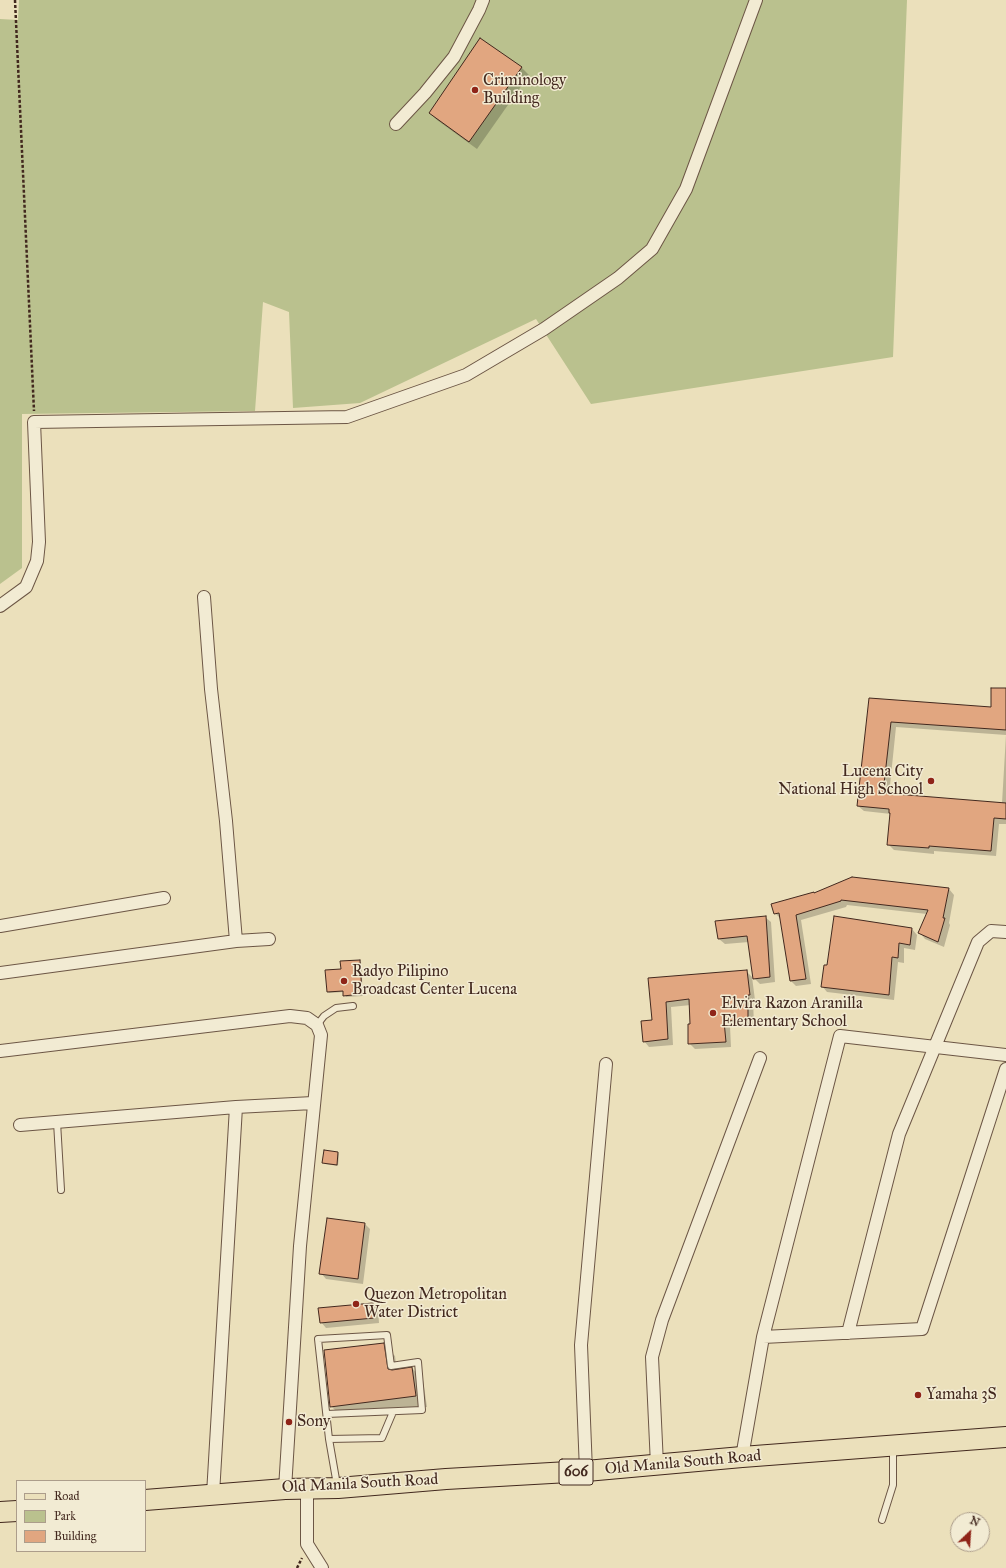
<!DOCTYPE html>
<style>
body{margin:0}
#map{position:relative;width:1006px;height:1568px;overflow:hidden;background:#ebe0bb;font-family:"IM FELL Great Primer",serif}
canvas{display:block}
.legend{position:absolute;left:16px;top:1480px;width:130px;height:72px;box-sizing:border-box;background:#f2ebd3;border:1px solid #ac9d8b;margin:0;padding:5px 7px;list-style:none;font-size:12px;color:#42281e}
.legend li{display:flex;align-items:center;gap:8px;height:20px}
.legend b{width:20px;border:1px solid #ac9d8b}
.north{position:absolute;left:950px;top:1512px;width:40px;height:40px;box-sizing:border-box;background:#f2ebd3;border:1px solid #ac9d8b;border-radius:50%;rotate:25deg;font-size:11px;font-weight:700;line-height:16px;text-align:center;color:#42281e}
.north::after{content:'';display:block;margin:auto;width:14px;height:18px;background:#8f2418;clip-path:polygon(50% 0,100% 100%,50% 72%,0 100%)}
</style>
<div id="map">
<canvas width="1006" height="1568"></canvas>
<ul class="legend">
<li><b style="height:5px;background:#ebe0bb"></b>Road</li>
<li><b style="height:11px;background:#bac18e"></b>Park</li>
<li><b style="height:11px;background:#e1a680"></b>Building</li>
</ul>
<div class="north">N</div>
</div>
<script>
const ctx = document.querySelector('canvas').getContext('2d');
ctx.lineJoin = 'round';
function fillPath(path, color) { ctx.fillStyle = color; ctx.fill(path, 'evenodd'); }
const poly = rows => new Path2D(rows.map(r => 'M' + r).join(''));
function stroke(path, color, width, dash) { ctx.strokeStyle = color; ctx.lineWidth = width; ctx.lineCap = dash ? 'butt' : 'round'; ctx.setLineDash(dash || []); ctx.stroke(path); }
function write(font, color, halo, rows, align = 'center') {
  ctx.font = font + ' "IM FELL Great Primer",serif'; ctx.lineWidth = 3; ctx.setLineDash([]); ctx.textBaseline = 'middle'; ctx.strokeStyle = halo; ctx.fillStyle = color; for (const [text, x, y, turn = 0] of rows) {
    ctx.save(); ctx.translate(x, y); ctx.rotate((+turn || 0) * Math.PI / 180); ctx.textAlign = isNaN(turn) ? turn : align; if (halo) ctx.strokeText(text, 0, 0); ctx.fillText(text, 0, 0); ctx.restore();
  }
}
fillPath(poly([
 [19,0,907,0,893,357,591,404,536,319,360,403,293,408,289,312,263,302,255,411,22,414,22,568,0,584,0,19,18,20]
]), '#bac18e');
fillPath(poly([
 [480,40,522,68,529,75,477,149,437,120,430,113],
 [1006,689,1006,824,999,824,996,856,934,851,934,854,894,850,888,844,891,814,864,811,858,806,870,699,992,708],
 [896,727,1006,735,1002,803,889,795],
 [949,889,954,895,949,923,950,925,944,947,925,939,920,933,927,914,847,905,846,907,801,920,811,984,796,986,791,981,781,919,775,913,815,894],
 [765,917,771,922,775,982,760,984,754,978,749,942,725,944,719,939],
 [834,917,912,929,917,935,915,950,904,948,904,963,898,962,894,1000,827,992,822,986,828,966],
 [359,961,361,962,363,996,346,997,344,992,329,993,328,992],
 [746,971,752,977,755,1000,753,1000,754,1025,730,1026,731,1047,695,1049,689,1043,691,1025,691,1005,671,1007,673,1045,649,1047,644,1041,653,1021,649,979],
 [338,1152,339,1154,338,1166,325,1164,323,1162],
 [365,1224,370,1229,363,1284,326,1279,321,1273],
 [372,1304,378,1309,379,1323,326,1328,321,1322],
 [383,1344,395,1356,397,1371,412,1368,423,1380,427,1407,342,1417,331,1406]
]), '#0003');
const building = poly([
 [480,38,522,67,469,142,429,113,480,38],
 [991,688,1006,688,1006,730,891,722,883,793,1006,803,1006,819,994,818,991,851,929,846,929,848,887,845,890,813,889,813,889,809,857,806,869,698,991,707,991,688],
 [852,877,949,888,943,918,945,918,938,942,918,933,928,910,841,900,841,901,796,915,806,979,790,981,779,913,774,914,771,904,814,892,814,893,852,877],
 [766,916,770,977,753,979,747,936,718,939,715,921,766,916],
 [834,916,912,928,910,945,899,943,898,958,892,957,889,995,821,987,824,965,827,965,834,916],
 [360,960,362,994,343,996,343,991,327,992,325,970,341,969,340,961,360,960],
 [747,970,750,995,748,995,748,1020,724,1021,726,1042,688,1044,688,1024,690,1024,689,999,666,1002,668,1039,643,1042,641,1021,652,1020,648,978,747,970],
 [324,1150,338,1152,337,1165,322,1163,324,1150],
 [327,1218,365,1223,358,1279,319,1274,327,1218],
 [373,1303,374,1318,320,1323,318,1308,373,1303],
 [384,1343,388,1369,392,1370,412,1367,416,1396,330,1407,324,1350,384,1343]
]);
fillPath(building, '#e1a680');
stroke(building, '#42281e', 1);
const lane = poly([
 [317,1025,324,1016,336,1008,353,1006],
 [57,1122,61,1190],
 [327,1414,422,1410,418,1362,391,1366,387,1335,318,1339,329,1439,337,1485],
 [329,1439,382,1438,393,1412],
 [882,1520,893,1485,893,1447]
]);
const street = poly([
 [396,124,425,93,454,57,479,10,483,0],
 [204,597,211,689,226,821,236,941],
 [0,606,26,587,37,561,39,542,34,422,347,417,466,375,544,329,618,278,652,249,686,189,756,0],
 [0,926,164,898],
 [0,973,236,941,269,939],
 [0,1051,290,1016,307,1018,317,1025,321,1035,300,1246,285,1489],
 [20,1125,236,1107,313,1103],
 [848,1333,899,1134,978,942,991,931,1006,932],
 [763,1337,922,1329,1006,1069],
 [742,1457,763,1337,840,1036,1006,1055],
 [657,1465,652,1357,662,1320,760,1058],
 [586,1471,581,1345,606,1064],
 [307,1487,307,1544,322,1568],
 [213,1494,236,1107]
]);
const primary = poly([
 [145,1500,285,1489,338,1488,446,1479,586,1471,742,1457,1006,1437],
 [0,1512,17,1511]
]);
stroke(lane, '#6c5645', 8);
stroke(street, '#6c5645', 14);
stroke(primary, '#42281e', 22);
stroke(poly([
 [15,0,34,411],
 [297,1568,302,1558]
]), '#42281e', 2.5, [3, 2]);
stroke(lane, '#f2ebd3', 6);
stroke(street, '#f2ebd3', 12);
stroke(primary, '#ebe0bb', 20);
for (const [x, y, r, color] of [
 [475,90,4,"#8f2418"],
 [931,781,4,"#8f2418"],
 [344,981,4,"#8f2418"],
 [713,1013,4,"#8f2418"],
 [356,1304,4,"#8f2418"],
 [918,1395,4,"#8f2418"],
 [289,1422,4,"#8f2418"]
]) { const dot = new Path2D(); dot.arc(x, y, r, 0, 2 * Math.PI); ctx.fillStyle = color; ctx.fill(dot); stroke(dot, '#f2ebd3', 1.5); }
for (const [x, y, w] of [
 [576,1472,34]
]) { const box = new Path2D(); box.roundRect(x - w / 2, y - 13, w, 26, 3); ctx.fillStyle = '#f2ebd3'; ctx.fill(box); stroke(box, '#42281e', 1); }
write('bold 15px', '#42281e', null, [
 ["606",576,1472]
]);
write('16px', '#42281e', '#f2ebd3', [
 ["Criminology",483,81],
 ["Building",483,99],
 ["Lucena City",923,772,"right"],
 ["National High School",923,790,"right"],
 ["Radyo Pilipino",352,972],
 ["Broadcast Center Lucena",352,990],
 ["Elvira Razon Aranilla",721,1004],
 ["Elementary School",721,1022],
 ["Quezon Metropolitan",364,1295],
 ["Water District",364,1313],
 ["Yamaha 3S",926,1395],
 ["Sony",297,1422]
], 'left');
write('16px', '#42281e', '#f2ebd3', [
 ["Old Manila South Road",683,1463,-5],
 ["Old Manila South Road",360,1484,-3]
]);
</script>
